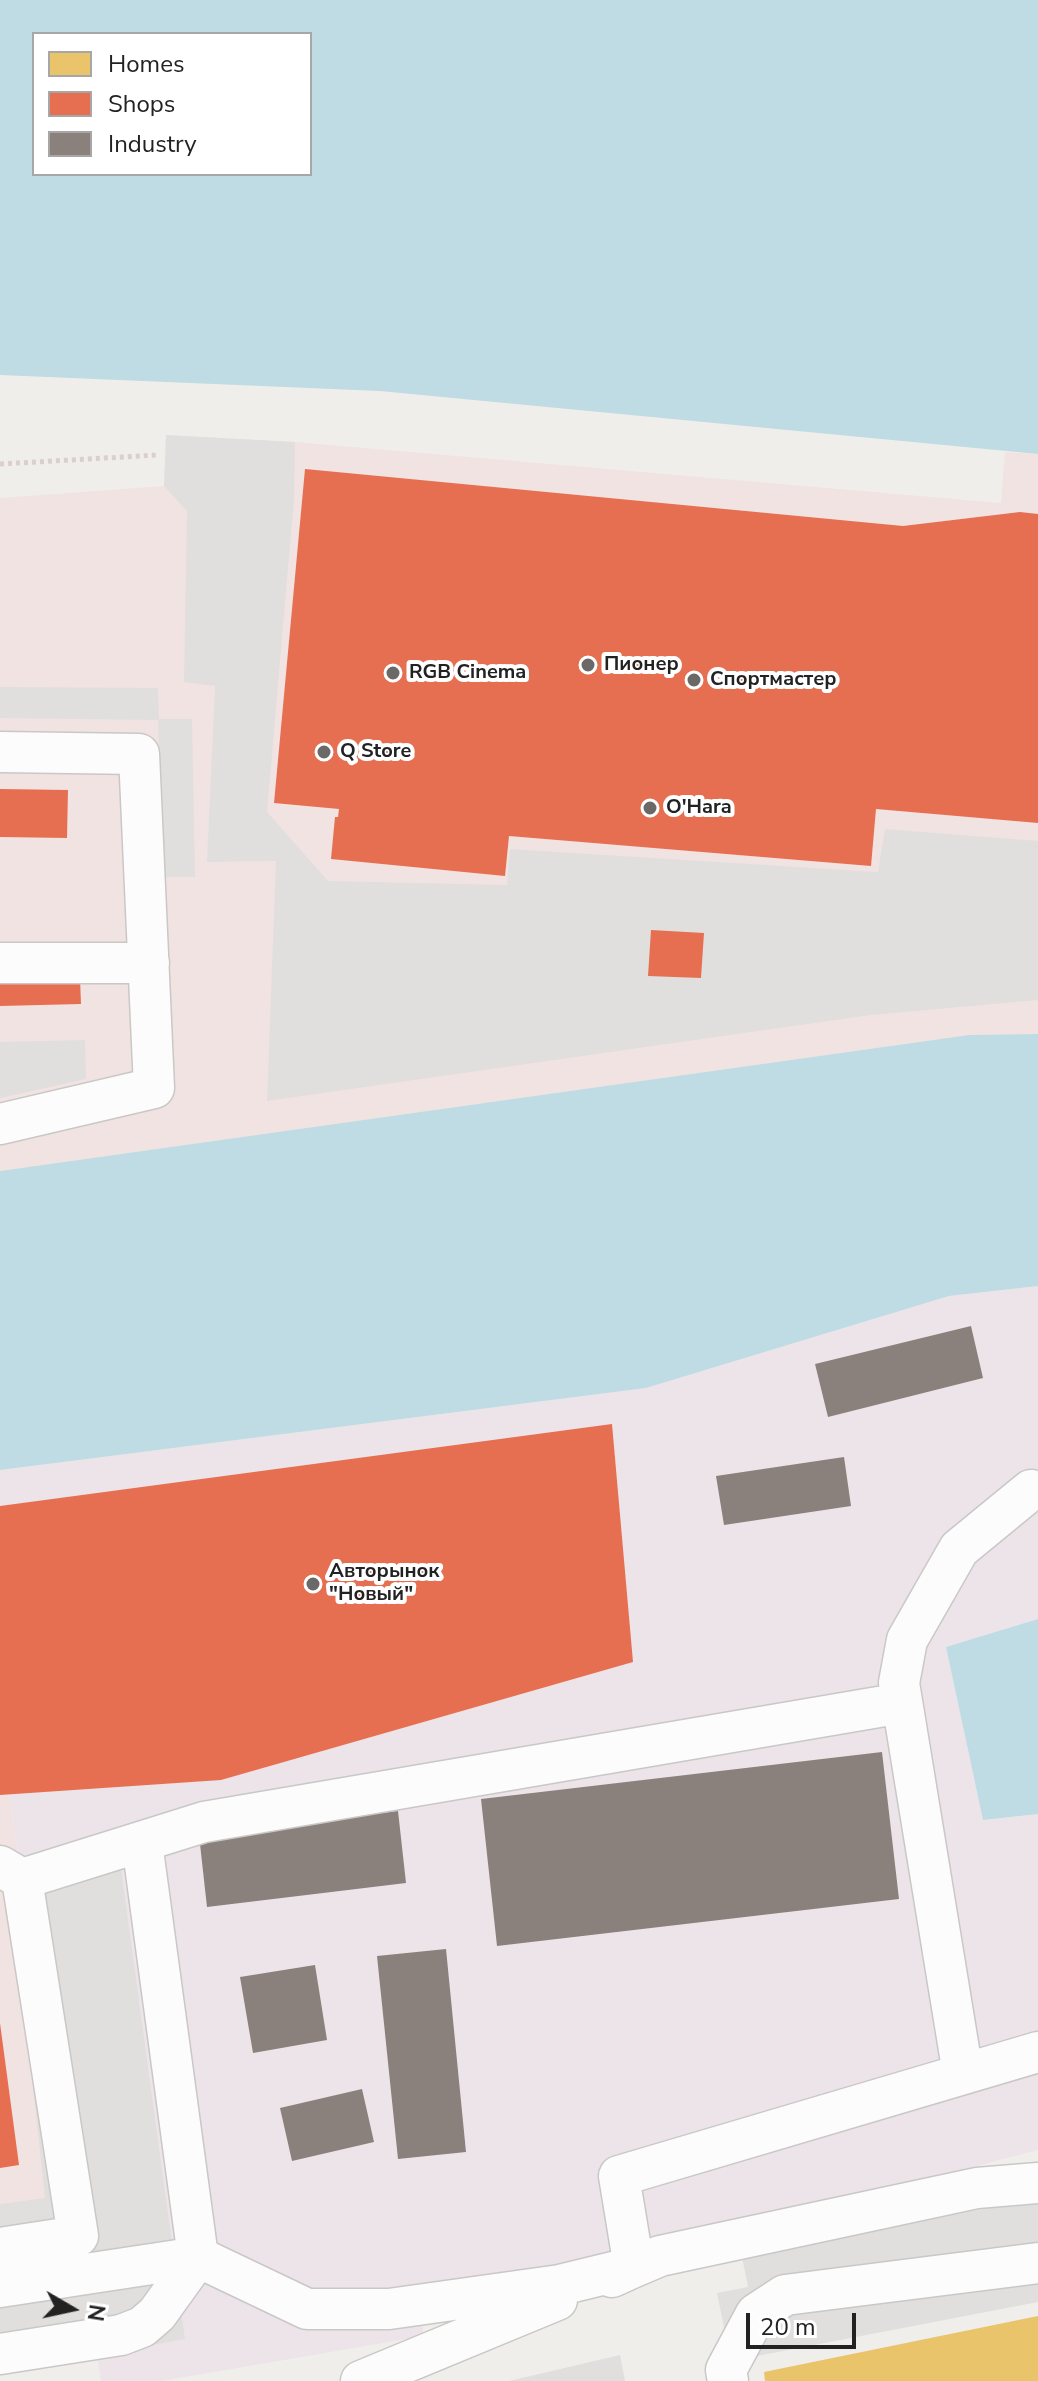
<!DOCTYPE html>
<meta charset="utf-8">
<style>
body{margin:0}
#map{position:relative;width:1038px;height:2381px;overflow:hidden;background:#f0eeeb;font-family:"Nunito Sans",sans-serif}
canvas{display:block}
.legend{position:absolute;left:32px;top:32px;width:280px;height:144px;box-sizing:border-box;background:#fff;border:2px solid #a7a7a7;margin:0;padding:10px 14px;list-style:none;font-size:24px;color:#222}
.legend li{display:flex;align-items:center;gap:16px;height:40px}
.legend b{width:40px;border:2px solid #a7a7a7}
.north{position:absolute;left:32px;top:2269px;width:80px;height:80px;-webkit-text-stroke:6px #fff;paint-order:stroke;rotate:99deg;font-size:22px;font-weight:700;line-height:32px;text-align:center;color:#222}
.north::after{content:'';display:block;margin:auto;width:28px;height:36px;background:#222;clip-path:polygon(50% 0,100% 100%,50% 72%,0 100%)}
.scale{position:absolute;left:746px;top:2313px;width:110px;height:36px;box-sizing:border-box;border:4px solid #222;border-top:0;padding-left:10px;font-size:24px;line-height:28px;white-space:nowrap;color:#222;-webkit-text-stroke:6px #fff;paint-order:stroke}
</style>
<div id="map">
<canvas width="1038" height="2381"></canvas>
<ul class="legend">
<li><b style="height:22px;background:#e9c46a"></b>Homes</li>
<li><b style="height:22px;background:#e76f51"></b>Shops</li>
<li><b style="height:22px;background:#8a817c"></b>Industry</li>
</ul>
<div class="north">N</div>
<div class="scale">20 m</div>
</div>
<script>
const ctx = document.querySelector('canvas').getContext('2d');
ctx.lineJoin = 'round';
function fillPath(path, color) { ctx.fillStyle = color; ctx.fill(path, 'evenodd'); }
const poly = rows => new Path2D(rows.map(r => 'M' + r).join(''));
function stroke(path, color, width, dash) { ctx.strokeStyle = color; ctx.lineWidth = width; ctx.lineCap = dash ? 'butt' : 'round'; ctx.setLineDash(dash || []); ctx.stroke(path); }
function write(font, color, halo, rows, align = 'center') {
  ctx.font = font + ' "Nunito Sans",sans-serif'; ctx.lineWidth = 8; ctx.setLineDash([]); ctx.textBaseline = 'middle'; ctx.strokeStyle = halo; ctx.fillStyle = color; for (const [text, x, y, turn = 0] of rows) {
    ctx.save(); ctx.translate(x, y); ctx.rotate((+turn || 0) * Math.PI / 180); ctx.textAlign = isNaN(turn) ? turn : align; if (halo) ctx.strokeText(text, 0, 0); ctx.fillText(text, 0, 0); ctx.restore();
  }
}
fillPath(poly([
 [166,435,295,442,1001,503,1005,452,1038,454,1038,1034,969,1035,0,1171,0,498,164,486],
 [0,1736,78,2236,0,2248]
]), '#f1e3e1');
fillPath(poly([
 [1038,1286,1038,1619,946,1647,983,1820,1038,1814,1038,2150,420,2310,424,2336,162,2381,101,2381,0,1736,0,1470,646,1388,949,1296]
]), '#ede4e9');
fillPath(poly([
 [166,435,295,442,294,499,267,812,328,881,507,885,510,849,878,872,885,829,1038,841,1038,1000,871,1015,267,1101,276,861,207,862,215,686,184,682,187,511,164,486],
 [0,687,158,688,159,719,192,719,195,877,162,877,158,720,0,718],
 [85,1040,86,1079,0,1098,0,1042],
 [121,1868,185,2339,0,2373,0,2204,45,2198,11,1883],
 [1038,2198,1038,2302,731,2361,717,2293,748,2287,742,2257],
 [620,2355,625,2381,509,2381]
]), '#e0dfde');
fillPath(poly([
 [0,0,1038,0,1038,454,380,391,0,375],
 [310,34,310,174,34,174,34,34],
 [1038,1034,1038,1286,949,1296,646,1388,0,1470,0,1171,969,1035],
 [1038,1619,1038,1814,983,1820,946,1647]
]), '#bfdbe3');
fillPath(poly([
 [1038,2316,1038,2381,765,2381,764,2372]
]), '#e9c46a');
fillPath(poly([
 [305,469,903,526,1020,512,1038,514,1038,823,876,809,871,866,509,836,505,876,331,859,335,817,338,817,339,809,274,803],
 [0,789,68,790,67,838,0,837],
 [651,930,704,933,701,978,648,976],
 [80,978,81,1004,0,1006,0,980],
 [612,1424,633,1662,221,1780,0,1795,0,1506],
 [0,2023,19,2165,0,2168]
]), '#e76f51');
fillPath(poly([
 [971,1326,983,1378,828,1417,815,1364],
 [844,1457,851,1506,724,1525,716,1476],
 [882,1752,899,1899,497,1946,481,1799],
 [398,1811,406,1883,207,1907,199,1835],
 [446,1949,466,2152,398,2159,377,1956],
 [315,1965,327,2040,253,2053,240,1977],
 [362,2089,374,2142,292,2161,280,2108]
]), '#8a817c');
const minor = poly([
 [0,752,139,754,154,1088,0,1124],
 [0,963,149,963],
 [0,1866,22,1879,204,1822,902,1703],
 [963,2074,899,1683,907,1640,959,1549,1031,1490],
 [0,2248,78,2236,22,1879],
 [612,2277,634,2267,619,2176,1038,2052],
 [0,2287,198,2257,307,2309,389,2309,560,2285,634,2267,660,2256,977,2188,1038,2183],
 [0,2354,121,2335,142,2327,157,2314,198,2257,142,1843],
 [361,2381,557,2300],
 [728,2381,726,2370,756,2314,785,2295,1038,2263]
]);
stroke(minor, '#c9c8c7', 43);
stroke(poly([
 [0,464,158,455]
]), '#dccecd', 5, [4, 4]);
stroke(minor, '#fdfcfc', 40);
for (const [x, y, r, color] of [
 [588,665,8,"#6a6968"],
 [393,673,8,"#6a6968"],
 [694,680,8,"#6a6968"],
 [324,752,8,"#6a6968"],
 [650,808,8,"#6a6968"],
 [313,1584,8,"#6a6968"]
]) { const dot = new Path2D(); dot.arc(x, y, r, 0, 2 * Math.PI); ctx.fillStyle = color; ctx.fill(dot); stroke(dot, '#fff', 3); }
write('bold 20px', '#222', '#fff', [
 ["Пионер",604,665],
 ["RGB Cinema",409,673],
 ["Спортмастер",710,680],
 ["Q Store",340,752],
 ["O'Hara",666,808],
 ["Авторынок",329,1572],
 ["\"Новый\"",329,1595]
], 'left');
</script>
